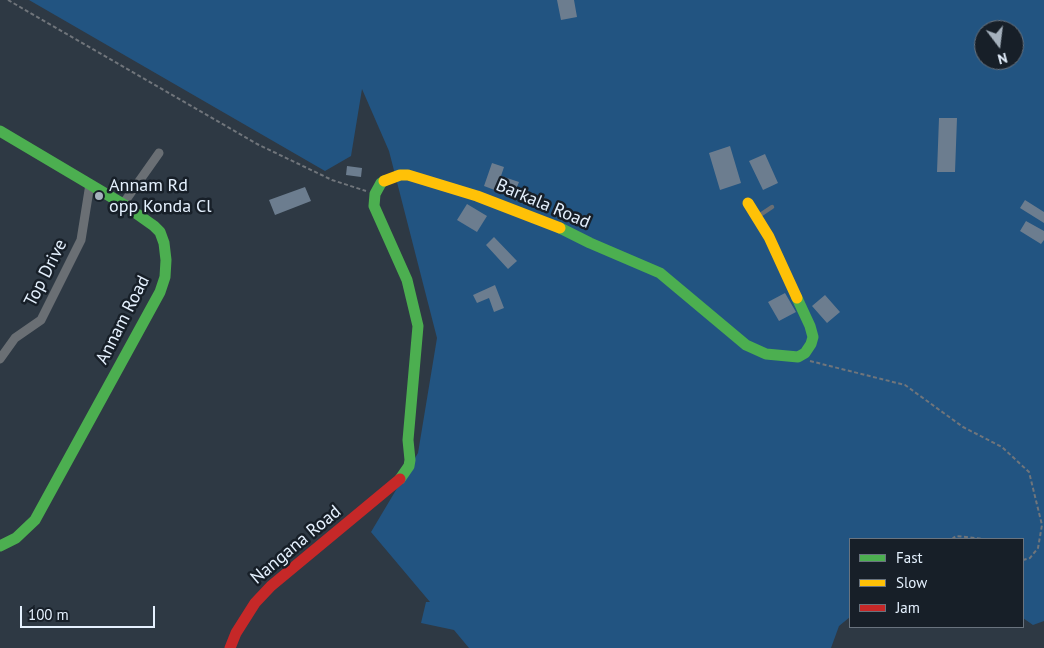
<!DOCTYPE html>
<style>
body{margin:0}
#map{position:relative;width:1044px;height:648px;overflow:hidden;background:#2e3944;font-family:"PT Sans",sans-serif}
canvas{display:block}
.legend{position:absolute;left:849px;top:538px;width:175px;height:90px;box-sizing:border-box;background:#171f28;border:1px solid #69737e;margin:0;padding:6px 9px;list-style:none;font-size:15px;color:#e5f1fe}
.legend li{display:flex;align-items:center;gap:10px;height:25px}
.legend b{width:25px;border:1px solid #69737e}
.north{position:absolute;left:974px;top:20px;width:50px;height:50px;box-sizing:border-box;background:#171f28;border:1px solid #69737e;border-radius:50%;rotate:165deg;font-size:14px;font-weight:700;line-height:20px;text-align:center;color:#e5f1fe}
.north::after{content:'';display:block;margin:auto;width:18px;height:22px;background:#a5b1bd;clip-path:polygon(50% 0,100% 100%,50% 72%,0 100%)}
.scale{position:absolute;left:20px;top:606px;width:135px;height:22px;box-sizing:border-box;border:2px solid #e5f1fe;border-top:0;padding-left:6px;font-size:15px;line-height:18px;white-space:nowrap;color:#e5f1fe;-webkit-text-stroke:4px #171f28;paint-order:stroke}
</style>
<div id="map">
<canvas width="1044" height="648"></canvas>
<ul class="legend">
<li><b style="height:6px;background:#4caf50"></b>Fast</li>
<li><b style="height:6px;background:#ffc107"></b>Slow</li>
<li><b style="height:6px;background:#c62828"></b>Jam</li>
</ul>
<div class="north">N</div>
<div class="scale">100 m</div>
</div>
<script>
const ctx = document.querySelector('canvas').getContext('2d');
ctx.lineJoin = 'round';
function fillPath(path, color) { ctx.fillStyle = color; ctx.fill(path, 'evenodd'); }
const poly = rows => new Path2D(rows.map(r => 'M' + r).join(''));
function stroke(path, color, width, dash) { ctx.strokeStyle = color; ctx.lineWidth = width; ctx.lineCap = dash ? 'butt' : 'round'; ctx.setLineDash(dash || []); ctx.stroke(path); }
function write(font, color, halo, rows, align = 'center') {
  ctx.font = font + ' "PT Sans",sans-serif'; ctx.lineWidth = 5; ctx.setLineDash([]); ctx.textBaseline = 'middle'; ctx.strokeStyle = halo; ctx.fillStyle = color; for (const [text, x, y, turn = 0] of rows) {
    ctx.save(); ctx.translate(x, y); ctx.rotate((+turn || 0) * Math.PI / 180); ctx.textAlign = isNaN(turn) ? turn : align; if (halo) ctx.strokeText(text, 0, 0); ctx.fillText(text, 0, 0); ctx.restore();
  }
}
fillPath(poly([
 [29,0,1044,0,1044,621,1033,625,1023,618,1023,539,850,539,850,617,839,626,831,648,469,648,454,630,421,623,426,602,430,602,371,532,418,453,437,338,389,151,362,89,351,156,325,171],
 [984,30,1014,30,1014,60,984,60]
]), '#225481');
fillPath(poly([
 [557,0,574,0,577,17,561,20],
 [939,118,957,118,955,172,937,172],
 [730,146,741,183,720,190,709,153],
 [765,154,778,183,763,190,749,161],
 [492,163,504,167,501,176,519,182,513,197,484,186],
 [347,166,362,168,361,177,346,175],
 [305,187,311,201,275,215,269,200],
 [1025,200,1044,212,1044,223,1020,208],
 [467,204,487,216,477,232,457,220],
 [1026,221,1044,231,1044,240,1041,244,1020,231],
 [494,237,517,261,508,269,486,245],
 [495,285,504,308,494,312,489,298,477,303,473,295],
 [785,293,796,312,779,321,768,302],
 [825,295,840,312,827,323,812,306]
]), '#6c7d8f');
stroke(poly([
 [8,0,257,144,332,180,366,191],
 [810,361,905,385,963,427,1002,447,1029,472,1042,525,1038,548,1030,558,1023,560],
 [952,539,956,536,984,539]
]), '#70757b', 2, [4, 2.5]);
stroke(poly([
 [757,217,772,207]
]), '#6a6f74', 4.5);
stroke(poly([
 [123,204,159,153],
 [0,359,15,338,41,320,81,240,90,184]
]), '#6a6f74', 9);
stroke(poly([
 [0,131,123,204,154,226,160,232,164,243,166,260,165,277,160,292,35,520,16,538,0,546],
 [384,181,381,183,375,194,374,206,407,280,418,326,408,440,410,460,409,466,400,479],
 [560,228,590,243,660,273,746,345,766,354,798,357,805,353,811,344,813,337,810,326,797,298]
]), '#4caf50', 11);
stroke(poly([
 [384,181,400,175,408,175,477,196,560,228],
 [748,203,769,237,797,298]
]), '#ffc107', 11);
stroke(poly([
 [230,648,236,633,255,603,271,586,400,479]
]), '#c62828', 11);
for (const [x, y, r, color] of [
 [99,196,5,"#a5b1bd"]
]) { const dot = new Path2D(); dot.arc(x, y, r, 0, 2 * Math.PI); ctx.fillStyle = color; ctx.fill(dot); stroke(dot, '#171f28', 2); }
write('18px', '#e5f1fe', '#171f28', [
 ["Annam Rd",109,186],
 ["opp Konda Cl",109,207]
], 'left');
write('18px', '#e5f1fe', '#171f28', [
 ["Barkala Road",543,204,23],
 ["Top Drive",46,273,-63],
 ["Annam Road",123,320,-63],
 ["Nangana Road",296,545,-40]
]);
</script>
